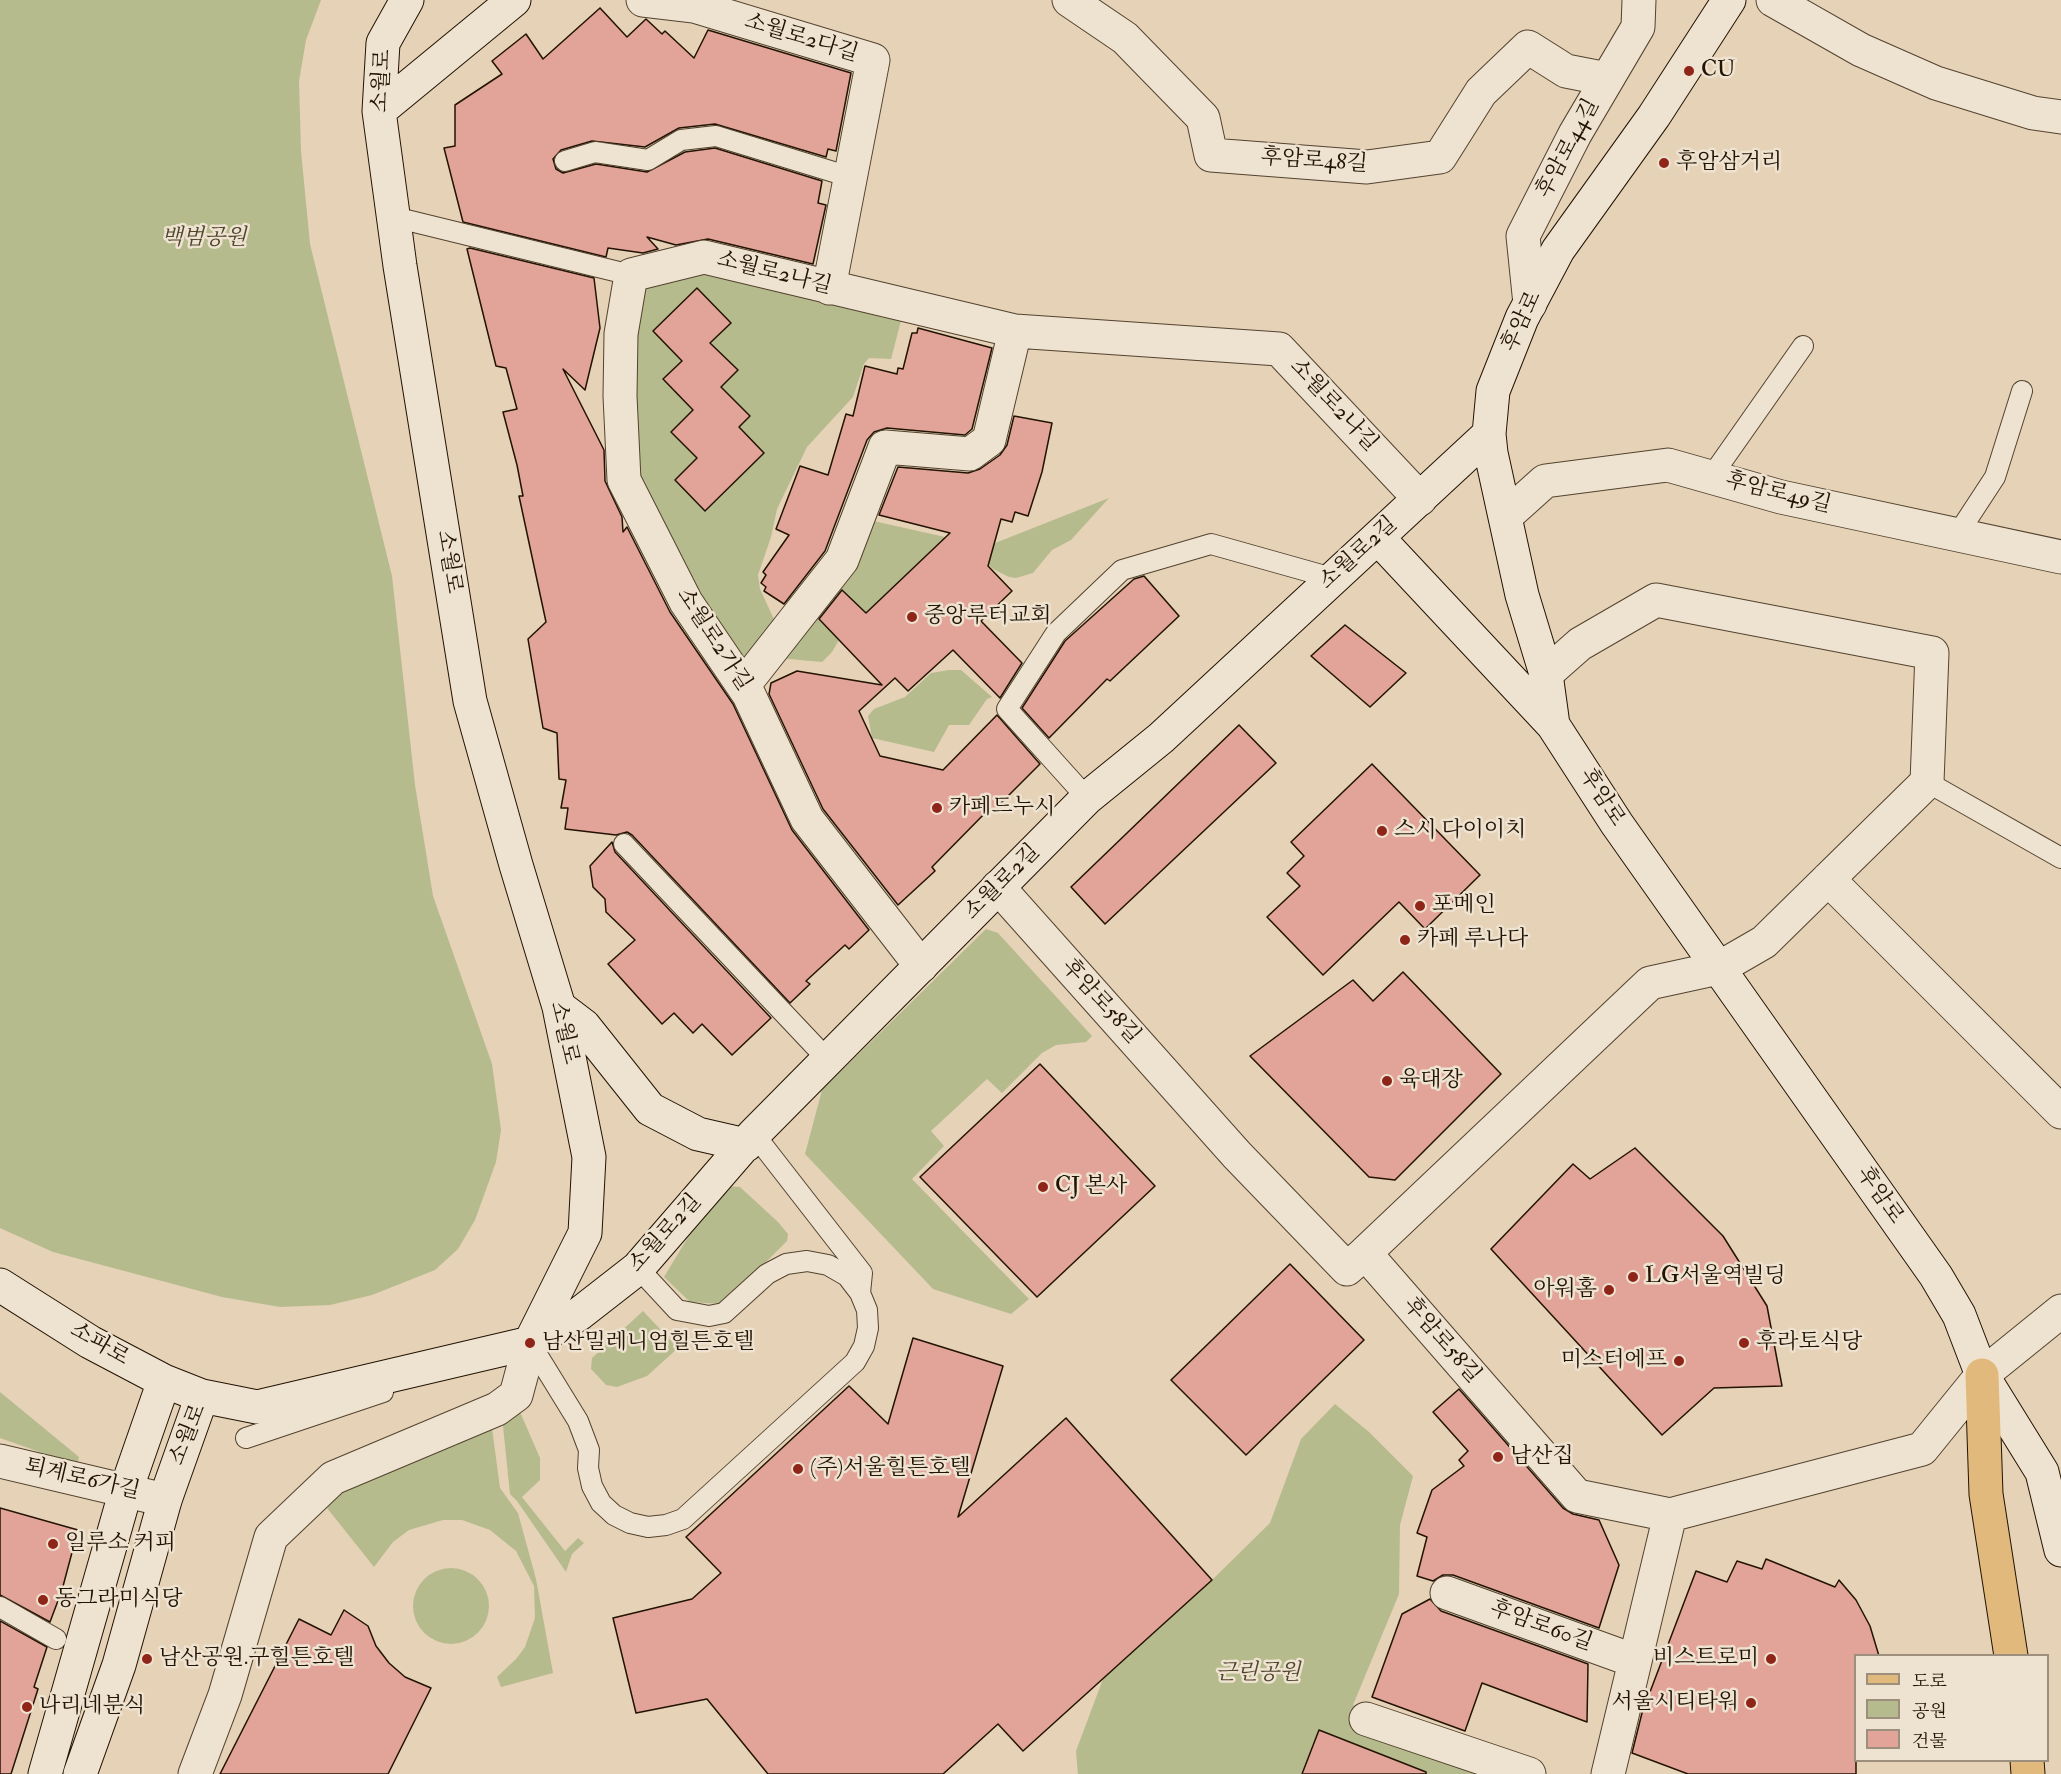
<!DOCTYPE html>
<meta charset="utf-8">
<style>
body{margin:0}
#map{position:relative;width:2061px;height:1774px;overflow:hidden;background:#e5d2b7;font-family:"IM FELL Double Pica","Noto Serif KR",serif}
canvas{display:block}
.legend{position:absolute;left:1854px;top:1654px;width:195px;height:108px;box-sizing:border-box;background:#eee2d0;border:2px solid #9c8f7e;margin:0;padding:8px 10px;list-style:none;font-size:18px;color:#221302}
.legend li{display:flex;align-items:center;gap:12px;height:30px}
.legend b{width:30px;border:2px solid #9c8f7e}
</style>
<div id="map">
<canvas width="2061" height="1774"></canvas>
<ul class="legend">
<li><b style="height:8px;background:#e2b97c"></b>도로</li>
<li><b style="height:16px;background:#b6bb8d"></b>공원</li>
<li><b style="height:16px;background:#e2a398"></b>건물</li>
</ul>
</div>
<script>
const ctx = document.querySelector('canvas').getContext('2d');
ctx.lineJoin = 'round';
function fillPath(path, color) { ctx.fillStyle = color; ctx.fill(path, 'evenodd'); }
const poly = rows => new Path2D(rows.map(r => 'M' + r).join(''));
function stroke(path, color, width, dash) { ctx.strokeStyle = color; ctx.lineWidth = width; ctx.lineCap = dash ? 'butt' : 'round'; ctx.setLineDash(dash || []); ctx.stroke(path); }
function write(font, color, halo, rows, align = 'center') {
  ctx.font = font + ' "IM FELL Double Pica","Noto Serif KR",serif'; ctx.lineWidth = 5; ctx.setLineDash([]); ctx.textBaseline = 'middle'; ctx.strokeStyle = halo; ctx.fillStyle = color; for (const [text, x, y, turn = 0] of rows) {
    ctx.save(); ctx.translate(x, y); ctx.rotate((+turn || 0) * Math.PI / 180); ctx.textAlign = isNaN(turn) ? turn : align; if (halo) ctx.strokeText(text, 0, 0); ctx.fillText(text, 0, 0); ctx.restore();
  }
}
fillPath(poly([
 [0,0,321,0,306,40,299,81,301,151,310,244,392,576,415,785,433,896,492,1064,501,1130,496,1162,475,1220,458,1249,435,1270,372,1295,330,1305,280,1307,222,1297,53,1252,0,1228],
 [698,264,903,313,891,359,869,358,864,364,853,397,807,447,777,509,771,537,758,575,760,589,778,628,753,662,733,658,631,473,629,330,640,288],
 [697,288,731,323,710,343,737,370,721,387,750,416,739,427,764,453,706,511,675,480,697,458,671,432,693,410,663,379,682,361,653,331],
 [1109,498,1071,540,1052,550,1033,573,1016,578,1009,577,993,569,975,551],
 [869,520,945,537,866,613,854,601,827,626,839,640,832,652,822,662,778,658],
 [949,670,961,670,992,697,987,699,969,725,949,725,934,752,872,738,868,716,874,709,905,697,931,673],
 [986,929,998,933,1092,1036,1086,1042,1056,1045,1042,1053,1002,1093,987,1079,931,1131,944,1146,912,1179,1029,1299,1011,1314,933,1289,805,1154,822,1090],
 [724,1186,740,1187,778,1222,788,1234,787,1241,726,1302,721,1304,690,1302,664,1277,717,1189],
 [643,1311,678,1348,647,1376,617,1387,606,1385,591,1369,592,1358],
 [0,1392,79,1457,77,1465,0,1438],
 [1335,1404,1369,1432,1413,1476,1400,1525,1399,1594,1353,1705,1469,1745,1490,1774,1078,1774,1076,1751,1103,1679,1212,1580,1270,1523,1301,1439],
 [520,1412,540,1458,540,1480,522,1497,565,1551,578,1538,584,1543,572,1554,566,1572,517,1501,510,1494,503,1426],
 [492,1428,500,1488,518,1513,536,1579,553,1673,501,1687,497,1677,516,1659,525,1647,535,1618,534,1586,516,1551,490,1530,462,1520,443,1520,409,1530,393,1542,374,1567,327,1508,349,1484],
 '413 1606a38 38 0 1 1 76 0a38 38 0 1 1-76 0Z'
]), '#b6bb8d');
const building = poly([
 [600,8,627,37,646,19,662,34,665,31,694,58,708,30,851,73,836,151,828,149,826,157,715,124,679,128,645,147,592,141,561,150,553,159,556,169,563,173,596,164,647,172,685,152,715,148,822,181,818,203,826,205,813,264,708,239,676,245,647,237,658,249,643,253,608,248,606,257,463,222,444,148,455,146,455,105,502,74,492,61,526,34,543,59,600,8],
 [470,248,594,278,600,328,585,390,563,369,604,450,605,481,622,517,623,532,627,527,670,612,733,704,792,830,869,930,849,949,845,945,806,981,810,984,790,1003,632,835,627,832,616,835,565,829,568,808,561,808,566,780,559,779,557,733,543,728,528,639,546,622,519,496,523,496,517,465,503,412,517,409,506,368,496,366,467,249,470,248],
 [697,288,731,323,710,343,738,370,721,387,750,416,739,427,764,453,705,511,675,480,697,458,671,432,693,410,663,379,682,361,653,331,697,288],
 [918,328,992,348,972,429,965,435,887,428,874,432,867,440,825,551,784,604,764,591,766,587,761,583,766,575,763,572,789,535,776,529,800,466,828,475,846,414,853,416,865,366,897,374,898,368,903,369,912,333,917,333,918,328],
 [1014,416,1052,423,1042,472,1028,516,1015,512,1012,522,1001,519,988,566,1012,591,981,621,1022,663,1000,698,953,650,908,691,895,678,859,711,880,756,943,770,997,715,1040,764,993,811,990,808,932,867,935,871,898,905,823,809,769,694,771,683,797,671,882,685,819,619,842,590,866,613,950,533,879,515,898,467,968,473,980,469,1000,455,1007,445,1014,416],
 [1144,576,1179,616,1110,681,1107,679,1049,738,1022,708,1065,641,1134,579,1144,576],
 [1345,625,1406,673,1370,707,1311,656,1345,625],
 [1239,725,1276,763,1105,924,1071,887,1239,725],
 [1372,764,1480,875,1425,929,1399,902,1323,975,1267,917,1300,886,1287,873,1304,856,1291,842,1372,764],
 [612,842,615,852,771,1018,732,1055,702,1024,693,1033,674,1013,662,1024,608,964,635,940,606,912,605,899,593,887,590,866,612,842],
 [1403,972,1501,1074,1395,1180,1369,1177,1250,1056,1353,980,1373,1001,1403,972],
 [1040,1064,1155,1186,1037,1297,920,1177,1040,1064],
 [1635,1148,1723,1236,1767,1306,1782,1386,1714,1388,1662,1435,1491,1249,1573,1164,1590,1179,1635,1148],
 [1290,1264,1364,1340,1246,1455,1171,1380,1290,1264],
 [913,1338,1003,1366,958,1517,1066,1418,1212,1580,1023,1751,998,1724,943,1774,768,1774,707,1699,636,1713,613,1618,692,1599,721,1573,686,1537,849,1386,888,1424,913,1338],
 [1459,1389,1563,1508,1573,1514,1599,1520,1619,1565,1599,1628,1453,1575,1443,1575,1433,1581,1417,1576,1427,1537,1417,1533,1432,1490,1464,1466,1459,1460,1468,1451,1433,1412,1459,1389],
 [0,1508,78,1530,62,1590,50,1622,0,1595,0,1508],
 [1766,1559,1835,1587,1839,1580,1856,1600,1870,1626,1879,1656,1856,1656,1856,1774,1688,1774,1632,1753,1642,1713,1696,1571,1727,1582,1737,1561,1762,1569,1766,1559],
 [1430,1599,1441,1611,1588,1664,1587,1722,1482,1683,1465,1731,1372,1697,1402,1614,1430,1599],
 [344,1610,368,1626,376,1646,389,1663,405,1677,431,1688,388,1774,220,1774,299,1619,331,1635,344,1610],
 [0,1621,47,1647,34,1687,38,1689,11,1774,0,1774,0,1621],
 [1319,1730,1426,1772,1426,1774,1302,1774,1319,1730]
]);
fillPath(building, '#e2a398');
stroke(building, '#221302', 1.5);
const lane = poly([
 [565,161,595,152,648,160,681,140,716,136,850,177],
 [394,217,631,275],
 [1711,477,1803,346],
 [1957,535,1995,477,2022,391],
 [1927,782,2061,858],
 [1087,798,1007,709,1056,633,1122,570,1211,544,1332,578],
 [624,844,828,1060],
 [754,1134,862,1273,860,1293],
 [527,1343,530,1343,578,1421,589,1450,588,1468,592,1486,601,1503,614,1515,630,1523,648,1527,666,1525,683,1519,855,1362,864,1346,868,1328,867,1310,860,1293,847,1276,828,1265,807,1261,786,1264,767,1274,724,1313,709,1316,677,1310,638,1268],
 [246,1438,383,1392],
 [0,1607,56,1639]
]);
const street = poly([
 [643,0,694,6,873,60,829,288],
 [1069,0,1125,38,1203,118,1211,155,1367,167,1440,157,1481,92,1528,47,1566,71,1607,79],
 [1773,0,1861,50,1936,83,2033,113,2061,117],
 [1530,304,1523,236,1575,134,1638,27,1639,0],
 [1506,516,1545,481,1668,465,1781,497,2061,557],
 [743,686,842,560,885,447,970,454,989,440,1015,331],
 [1828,879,2061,1112],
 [998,887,1237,1155,1347,1269,1365,1253,1577,1496,1670,1515,1922,1449,1982,1375,2061,1311],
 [921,966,807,819,749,695,686,602,624,480,620,396,621,334,631,275,704,257,1015,331,1279,349,1420,499],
 [1365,1253,1650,983,1719,968,1764,942,1927,782,1932,653,1656,600,1580,644,1546,674],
 [0,1461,165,1500],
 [1447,1593,1635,1661],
 [1366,1719,1529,1774],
 [195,1774,225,1695,271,1537,333,1478,497,1409,516,1395,530,1343],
 [1608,1774,1670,1515]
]);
const secondary = poly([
 [407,0,383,43,379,111,400,266,470,701,516,865,559,1007,589,1157,585,1233,530,1343],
 [1729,0,1654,116,1558,250,1522,318,1493,391,1489,434,1491,453,1522,595,1546,674,1553,725,1617,824,1936,1276,1959,1315,1982,1375,2042,1472,2061,1550],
 [379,111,514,0],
 [1378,538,1553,725],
 [559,1007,584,1026,650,1109,698,1134,746,1145],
 [0,1285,90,1342,164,1381,202,1396,257,1407,530,1343,579,1314,638,1268,754,1134,1087,798,1161,738,1489,434],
 [45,1774,126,1490,164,1381],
 [80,1774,119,1665,165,1500,202,1396]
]);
const primary = poly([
 [1982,1375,1986,1494,2011,1656],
 [2027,1760,2028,1774]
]);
stroke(lane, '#53432f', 22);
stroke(street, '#53432f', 35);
stroke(secondary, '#221302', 35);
stroke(primary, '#221302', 35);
stroke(lane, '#eee2d0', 20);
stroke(street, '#eee2d0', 33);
stroke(secondary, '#eee2d0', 33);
stroke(primary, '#e2b97c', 33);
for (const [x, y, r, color] of [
 [1689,71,6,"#8f2418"],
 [1664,163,6,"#8f2418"],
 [912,617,6,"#8f2418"],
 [937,808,6,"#8f2418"],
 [1382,831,6,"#8f2418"],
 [1420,906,6,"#8f2418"],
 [1405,940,6,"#8f2418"],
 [1387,1081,6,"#8f2418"],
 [1043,1187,6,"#8f2418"],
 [1633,1277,6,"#8f2418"],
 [1609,1290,6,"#8f2418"],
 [530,1343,6,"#8f2418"],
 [1744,1343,6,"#8f2418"],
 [1679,1361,6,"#8f2418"],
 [1498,1457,6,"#8f2418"],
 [798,1469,6,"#8f2418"],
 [53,1544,6,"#8f2418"],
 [43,1600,6,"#8f2418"],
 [147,1659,6,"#8f2418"],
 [1771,1659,6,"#8f2418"],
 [1751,1703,6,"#8f2418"],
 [27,1707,6,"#8f2418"]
]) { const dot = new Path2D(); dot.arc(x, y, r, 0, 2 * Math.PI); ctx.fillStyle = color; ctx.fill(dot); stroke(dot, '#eee2d0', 2); }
write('22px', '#221302', '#eee2d0', [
 ["소월로2다길",801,39,17],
 ["소월로",383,81,-87],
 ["후암로44길",1569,149,-62],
 ["후암로48길",1314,162,4],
 ["소월로2나길",774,274,14],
 ["후암로",1523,322,-65],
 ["소월로2나길",1333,406,47],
 ["후암로49길",1778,494,14],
 ["소월로2길",1359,554,-42],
 ["소월로",448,562,81],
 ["소월로2가길",713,640,57],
 ["후암로",1601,798,57],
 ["소월로2길",1003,883,-45],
 ["후암로58길",1100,1002,48],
 ["소월로",563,1033,77],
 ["후암로",1879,1196,55],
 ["소월로2길",666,1234,-48],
 ["후암로58길",1441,1341,49],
 ["소파로",99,1345,30],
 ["소월로",189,1435,-68],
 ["퇴계로6가길",82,1480,13],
 ["후암로60길",1541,1627,20]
]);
write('22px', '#221302', '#eee2d0', [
 ["CU",1701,71],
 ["후암삼거리",1676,163],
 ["중앙루터교회",924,617],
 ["카페드누시",949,808],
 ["스시 다이이치",1394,831],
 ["포메인",1432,906],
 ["카페 루나다",1417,940],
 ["육대장",1399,1081],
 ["CJ 본사",1055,1187],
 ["LG서울역빌딩",1645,1277],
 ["아워홈",1597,1290,"right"],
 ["남산밀레니엄힐튼호텔",542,1343],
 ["후라토식당",1756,1343],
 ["미스터에프",1667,1361,"right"],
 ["남산집",1510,1457],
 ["(주)서울힐튼호텔",810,1469],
 ["일루소 커피",65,1544],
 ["동그라미식당",55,1600],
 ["남산공원.구힐튼호텔",159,1659],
 ["비스트로미",1759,1659,"right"],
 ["서울시티타워",1739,1703,"right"],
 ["나리네분식",39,1707]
], 'left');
write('italic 22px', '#4e452c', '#eee2d0', [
 ["백범공원",204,239],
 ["근린공원",1258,1674]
]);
</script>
